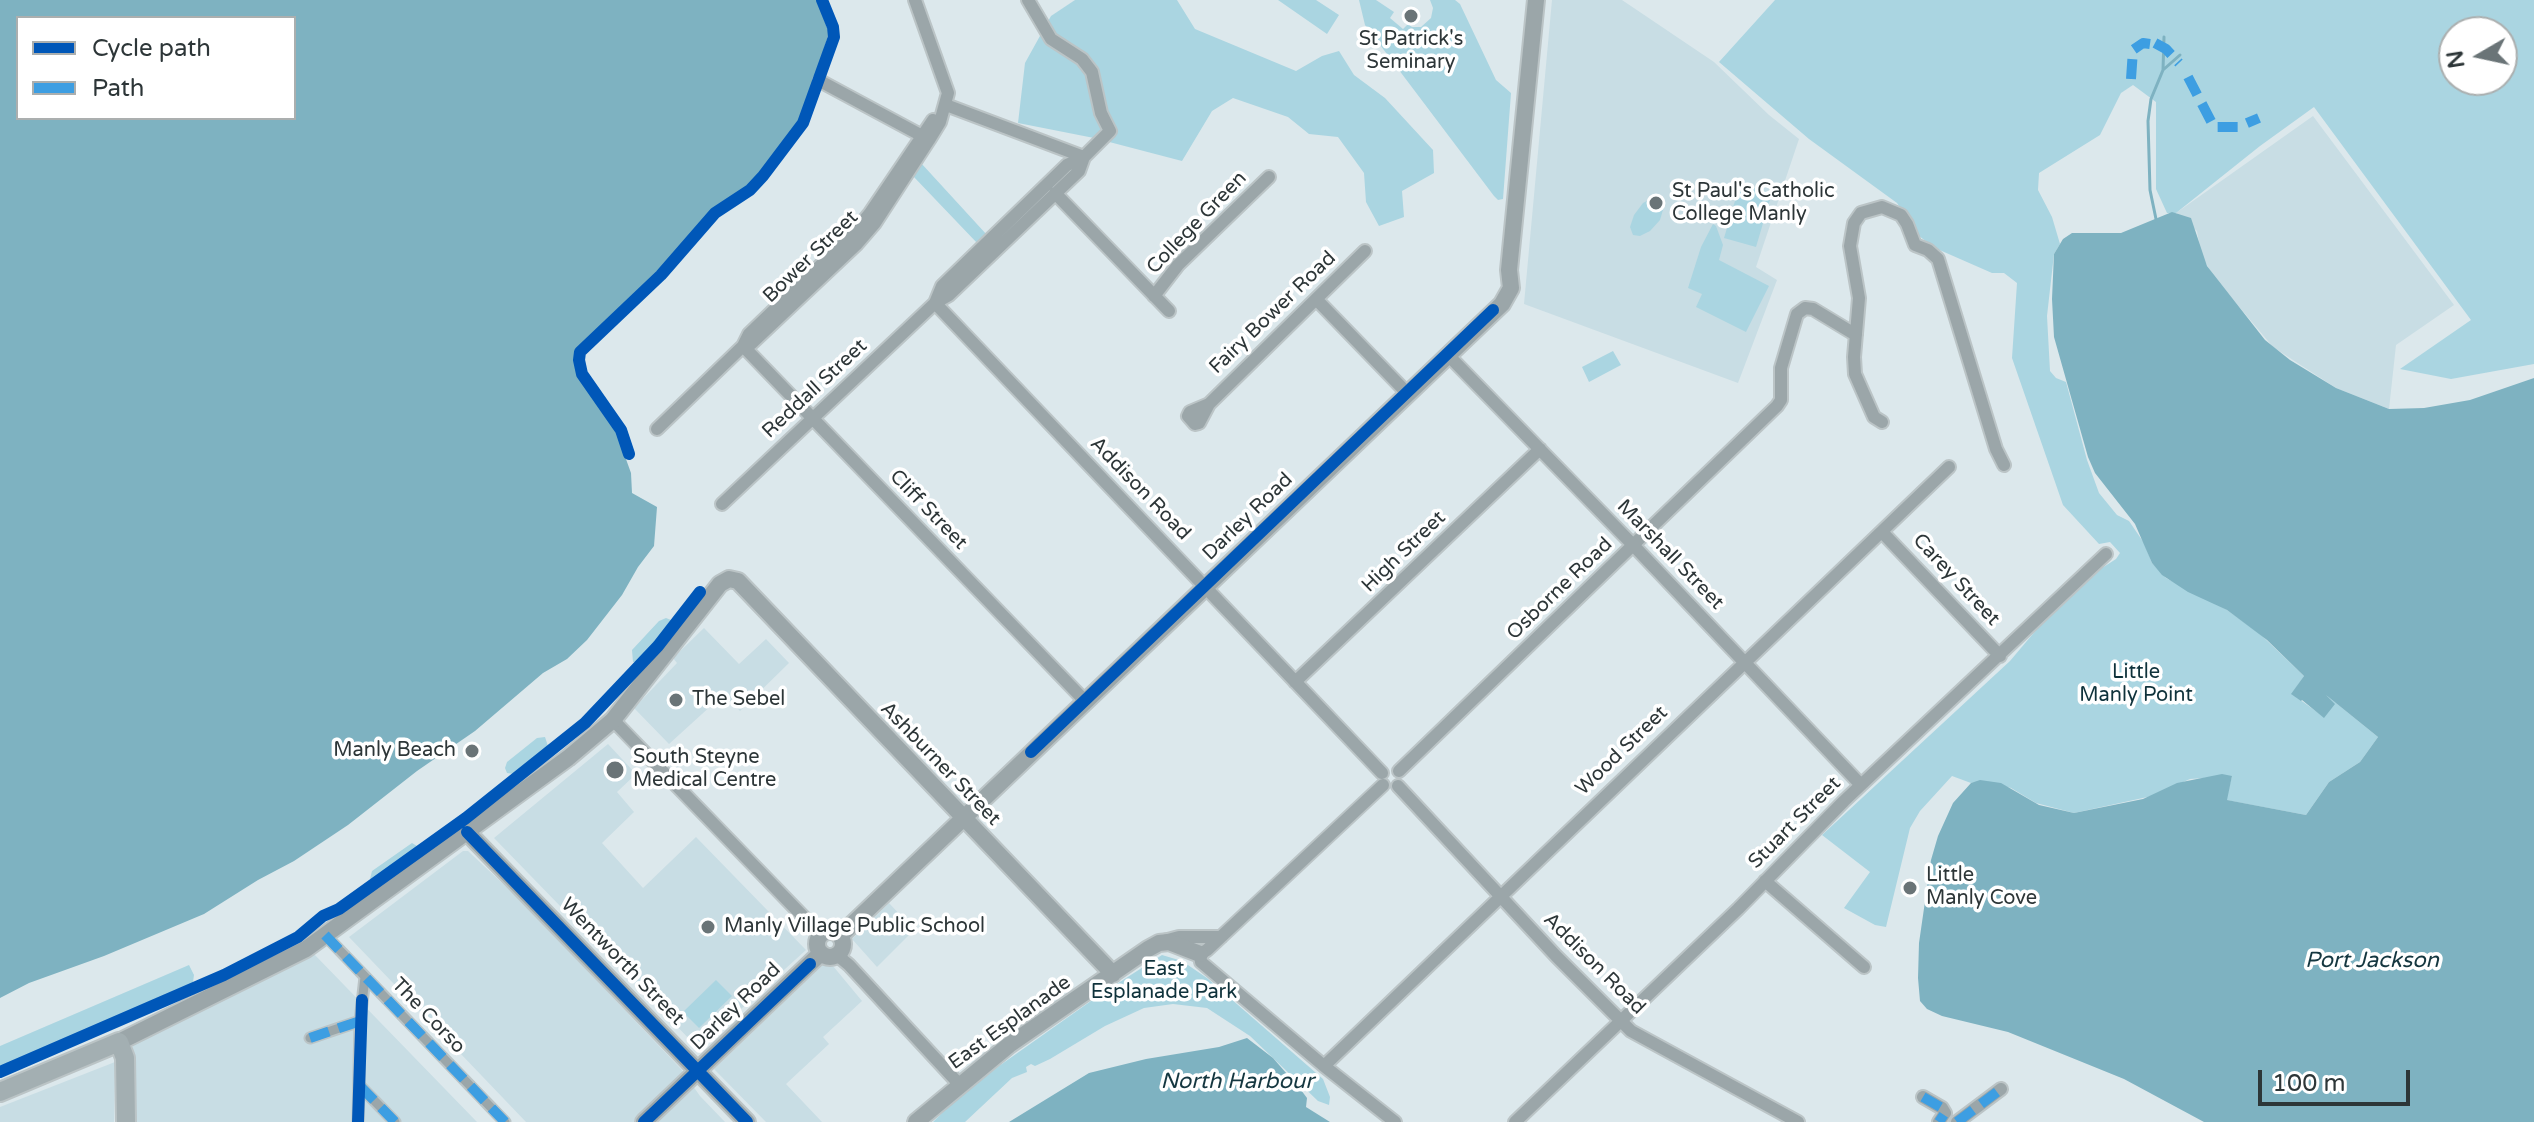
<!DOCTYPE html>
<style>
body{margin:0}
#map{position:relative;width:2534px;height:1122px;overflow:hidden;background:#dce8ec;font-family:"Varela Round",sans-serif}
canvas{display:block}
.legend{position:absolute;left:16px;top:16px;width:280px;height:104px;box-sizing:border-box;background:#fff;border:2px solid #abafaf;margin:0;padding:10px 14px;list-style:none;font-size:24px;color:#2d3638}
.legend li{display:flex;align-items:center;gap:16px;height:40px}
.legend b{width:40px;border:2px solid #abafaf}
.north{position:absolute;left:2438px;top:16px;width:80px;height:80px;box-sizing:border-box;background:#fff;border:2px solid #abafaf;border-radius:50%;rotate:261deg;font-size:22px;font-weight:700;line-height:32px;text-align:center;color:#2d3638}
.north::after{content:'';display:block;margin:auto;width:28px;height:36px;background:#6a7477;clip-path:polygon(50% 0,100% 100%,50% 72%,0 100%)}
.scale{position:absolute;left:2258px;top:1070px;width:152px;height:36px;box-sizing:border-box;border:4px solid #2d3638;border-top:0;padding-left:10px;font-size:24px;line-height:28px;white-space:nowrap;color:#2d3638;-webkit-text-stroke:6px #fff;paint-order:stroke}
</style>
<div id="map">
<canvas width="2534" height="1122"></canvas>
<ul class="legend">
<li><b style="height:10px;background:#0057b8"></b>Cycle path</li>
<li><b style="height:10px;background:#3d9ee2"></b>Path</li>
</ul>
<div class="north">N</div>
<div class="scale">100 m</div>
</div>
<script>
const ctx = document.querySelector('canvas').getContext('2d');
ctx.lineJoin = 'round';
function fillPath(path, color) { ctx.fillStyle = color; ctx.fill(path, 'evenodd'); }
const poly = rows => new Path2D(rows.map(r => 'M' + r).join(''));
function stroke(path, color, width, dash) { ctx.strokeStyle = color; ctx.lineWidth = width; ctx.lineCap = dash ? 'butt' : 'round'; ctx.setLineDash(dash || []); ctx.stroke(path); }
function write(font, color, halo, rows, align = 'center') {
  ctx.font = font + ' "Varela Round",sans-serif'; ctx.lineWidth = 7; ctx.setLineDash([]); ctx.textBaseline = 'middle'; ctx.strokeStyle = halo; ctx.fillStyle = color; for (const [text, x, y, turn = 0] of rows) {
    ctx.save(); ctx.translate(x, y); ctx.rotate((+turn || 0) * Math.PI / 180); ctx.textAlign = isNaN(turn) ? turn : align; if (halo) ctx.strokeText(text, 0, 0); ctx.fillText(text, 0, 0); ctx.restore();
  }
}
fillPath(poly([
 [1552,0,1622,0,1714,62,1769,115,1799,139,1756,267,1777,280,1738,383,1524,304],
 [2313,116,2454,305,2396,345,2389,409,2336,388,2273,347,2214,277,2201,255,2197,231,2176,213],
 [704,628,739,664,766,639,789,663,740,711,724,694,669,744,634,708,677,663,673,658],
 [608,744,636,774,617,792,634,812,602,843,643,888,696,837,806,950,698,1048,494,838],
 [463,851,468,851,516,896,681,1069,700,1096,725,1122,526,1122,349,937],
 [889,903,914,930,877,967,852,939],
 [313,953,477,1122,133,1122,133,1046,191,1013],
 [828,960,862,1001,823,1037,829,1044,786,1084,822,1122,766,1122,714,1069],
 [115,1062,114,1122,0,1122,0,1107]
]), '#c8dde4');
fillPath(poly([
 [1075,0,1177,0,1195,29,1296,71,1322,56,1339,51,1354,75,1385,98,1433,150,1434,173,1402,191,1404,217,1379,226,1366,202,1364,173,1338,137,1309,134,1288,117,1233,98,1212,111,1182,161,1094,138,1018,123,1025,63,1051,16],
 [1278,0,1316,0,1339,15,1327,34],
 [1359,0,1376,0,1394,12,1390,18,1403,29,1408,24,1412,27,1421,27,1431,18,1433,8,1430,0,1455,0,1460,4,1496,80,1511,93,1503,199,1498,200,1494,196,1365,25],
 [1775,0,2534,0,2534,364,2451,379,2400,369,2471,320,2314,107,2260,146,2176,213,2167,213,2156,189,2156,102,2133,85,2121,93,2100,135,2039,173,2038,190,2052,217,2060,244,2054,254,2047,316,2050,371,2056,378,2066,382,2087,460,2099,493,2117,515,2129,521,2144,543,2152,563,2166,578,2227,610,2259,633,2304,676,2292,694,2324,717,2334,704,2325,694,2378,737,2360,762,2329,782,2306,815,2226,800,2232,776,2190,779,2152,796,2074,813,2036,803,2011,788,1985,781,1971,783,1952,776,1920,811,1910,828,1886,927,1875,925,1844,908,1870,872,1822,835,2010,661,2037,629,2102,568,2116,559,2120,553,2110,542,2099,544,2063,505,2012,358,2017,283,2004,273,1992,273,1935,248,1919,236,1897,203,1809,139,1719,62],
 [2454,32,2502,32,2502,80,2454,80],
 [921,163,987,235,978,244,913,176],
 [1740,184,1772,193,1756,247,1724,238],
 [1658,195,1664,198,1665,203,1660,220,1650,231,1640,236,1633,235,1630,227,1634,215,1643,203],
 [1713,224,1716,226,1723,245,1719,260,1769,286,1746,332,1696,307,1702,294,1688,288,1701,247],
 [1613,351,1621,365,1589,382,1582,367],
 [666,618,671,620,672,624,640,662,633,662,632,650,659,621],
 [545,737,548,746,539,756,514,774,507,773,505,768,507,762,537,738],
 [412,843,417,846,416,850,376,880,370,879,372,871],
 [1162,955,1182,961,1207,978,1323,1079,1330,1097,1329,1105,1318,1101,1250,1036,1207,1008,1173,1004,1144,1008,1105,1026,1050,1059,1035,1066,1031,1064,1026,1067,1027,1072,1012,1078,965,1122,933,1122,951,1104,999,1066,1098,996],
 [189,965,194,975,193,982,177,992,0,1069,0,1046],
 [716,980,732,996,699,1028,683,1012]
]), '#aad5e1');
fillPath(poly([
 [0,0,817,0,829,33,800,123,762,174,740,193,713,209,677,254,574,354,575,367,581,380,614,426,631,473,632,493,657,507,654,546,638,567,622,595,587,640,567,659,543,673,475,731,417,771,348,825,294,861,258,880,204,914,104,956,29,983,0,998],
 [18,18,294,18,294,118,18,118],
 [2172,212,2191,218,2207,266,2265,340,2290,360,2336,388,2389,409,2424,408,2470,400,2534,378,2534,1122,2204,1122,2124,1079,2008,1032,1942,1016,1927,1009,1920,1001,1918,978,1919,943,1931,860,1938,836,1953,803,1971,783,1980,780,2001,783,2039,805,2074,813,2143,799,2177,783,2222,774,2232,776,2227,800,2306,815,2329,782,2360,762,2378,737,2326,695,2335,704,2324,718,2302,700,2301,701,2291,694,2304,676,2267,640,2227,610,2188,592,2162,575,2152,563,2135,524,2095,473,2088,457,2054,337,2052,299,2054,254,2063,239,2072,233,2121,233],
 [1247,1038,1273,1058,1301,1090,1307,1098,1306,1107,1330,1122,1009,1122,1089,1073,1146,1059,1219,1047]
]), '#7eb2c1');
stroke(poly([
 [2163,70,2180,55],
 [2156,219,2150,190,2148,121,2151,99,2163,70,2164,37]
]), '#7eb2c1', 3);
const pedestrian = poly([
 [325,935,505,1122],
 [310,1038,360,1021],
 [360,1086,395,1122],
 [358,1122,360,1021,365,977]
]);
const minor = poly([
 [820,81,926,138],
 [946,105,1084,157],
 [1055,193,1169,311],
 [1154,296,1178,265,1269,177],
 [1316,299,1407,393],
 [935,303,1382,773],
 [935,303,942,286,1067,165,1084,157,1110,131,1101,113,1092,72,1082,59,1051,39,1028,0],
 [743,346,1085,701],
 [743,346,749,334,851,236,870,213,933,120],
 [1447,354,1634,546,1861,785],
 [1209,404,1190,412,1188,416,1195,424,1199,423,1209,404,1365,251],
 [1882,422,1874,417,1855,374,1854,357,1859,298,1850,246,1854,223,1861,213,1882,207,1901,215,1907,224,1915,245,1928,250,1938,259,1996,449,2004,465],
 [657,429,743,346,751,344,856,245,875,223,929,140,940,122,948,93,915,0],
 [722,504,935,303,949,295,1079,171,1084,157],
 [1882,532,2000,656],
 [1295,682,1540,449],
 [613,720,821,935],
 [1399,771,1777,406,1781,400,1781,368,1797,314,1805,308,1813,309,1856,335],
 [1383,785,1207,950,1200,954,1201,962,1324,1066,1395,1122],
 [1398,786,1556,956,1631,1031,1798,1122],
 [1765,881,1864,967],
 [1164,941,1179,937,1221,937],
 [837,955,849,965,959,1084],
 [1324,1066,1949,467],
 [1923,1097,1942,1108,1945,1113,1939,1122],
 [1515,1122,1738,909,1844,801,2106,554],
 [1957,1122,2001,1089]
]);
const tertiary = poly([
 [467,832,747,1122],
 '817 944a13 13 0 1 1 26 0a13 13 0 1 1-26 0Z',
 [840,936,1502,304,1511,288,1509,270,1536,0],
 [119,1042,306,949,568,758,613,720,720,584,729,579,738,581,1113,974],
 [644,1122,821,953],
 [916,1122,1009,1045,1148,949,1159,943,1169,942,1200,954]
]);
const secondary = poly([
 [0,1092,119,1042,125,1058,126,1122]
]);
stroke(pedestrian, '#bbc4c6', 13);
stroke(minor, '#bbc4c6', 16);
stroke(tertiary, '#bbc4c6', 20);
stroke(secondary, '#bbc4c6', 22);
stroke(pedestrian, '#9ba6a9', 9);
stroke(minor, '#9ba6a9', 12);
stroke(tertiary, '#9ba6a9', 16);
stroke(secondary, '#a3afb2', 18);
stroke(poly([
 [2155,43,2166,49,2179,63],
 [2188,77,2214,127,2238,127,2259,118],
 [2131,79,2133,50,2143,43,2150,44],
 [325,935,505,1122],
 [310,1038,360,1021],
 [360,1086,395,1122],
 [1923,1097,1942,1108,1945,1113,1939,1122],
 [1957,1122,2001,1089]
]), '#3d9ee2', 10, [20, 10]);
stroke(poly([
 [629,454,621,430,582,374,579,360,580,352,661,275,715,213,750,190,763,176,803,123,834,37,833,27,822,0],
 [1031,752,1493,310],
 [467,832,747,1122],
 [0,1072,224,975,298,937,323,916,339,909,466,818,585,723,658,646,700,592],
 [358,1122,362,1000],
 [644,1122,810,964]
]), '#0057b8', 12);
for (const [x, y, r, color] of [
 [1411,16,8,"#6a7477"],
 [1656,203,8,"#6a7477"],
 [676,700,8,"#6a7477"],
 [472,751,8,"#6a7477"],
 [615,770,10,"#6a7477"],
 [1910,888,8,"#6a7477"],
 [708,927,8,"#6a7477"]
]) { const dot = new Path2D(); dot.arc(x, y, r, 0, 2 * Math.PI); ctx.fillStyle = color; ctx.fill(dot); stroke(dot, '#fff', 3); }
write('20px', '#2d3638', '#fff', [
 ["St Patrick's",1411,40,"center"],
 ["Seminary",1411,63,"center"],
 ["St Paul's Catholic",1672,192],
 ["College Manly",1672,215],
 ["The Sebel",692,700],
 ["Manly Beach",456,751,"right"],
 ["South Steyne",633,758],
 ["Medical Centre",633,781],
 ["Little",1926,876],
 ["Manly Cove",1926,899],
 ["Manly Village Public School",724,927]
], 'left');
write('20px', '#2d3638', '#fff', [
 ["College Green",1197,223,-46],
 ["Bower Street",811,257,-44],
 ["Fairy Bower Road",1273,313,-44],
 ["Reddall Street",815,389,-43],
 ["Addison Road",1140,489,46],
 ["Cliff Street",928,510,46],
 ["Darley Road",1248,517,-44],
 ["High Street",1404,552,-44],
 ["Marshall Street",1670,555,46],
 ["Carey Street",1956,580,47],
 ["Osborne Road",1560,589,-44],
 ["Wood Street",1622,751,-44],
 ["Ashburner Street",940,764,46],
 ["Stuart Street",1795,823,-45],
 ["Wentworth Street",622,962,46],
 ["Addison Road",1594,964,45],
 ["Darley Road",736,1007,-44],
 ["The Corso",428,1016,46],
 ["East Esplanade",1010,1023,-36]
]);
write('20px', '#0f323b', '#fff', [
 ["Little",2136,673],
 ["Manly Point",2136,696],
 ["East",1164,970],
 ["Esplanade Park",1164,993]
]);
write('italic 22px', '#153740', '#fff', [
 ["Port Jackson",2372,961],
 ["North Harbour",1237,1082]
]);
</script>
